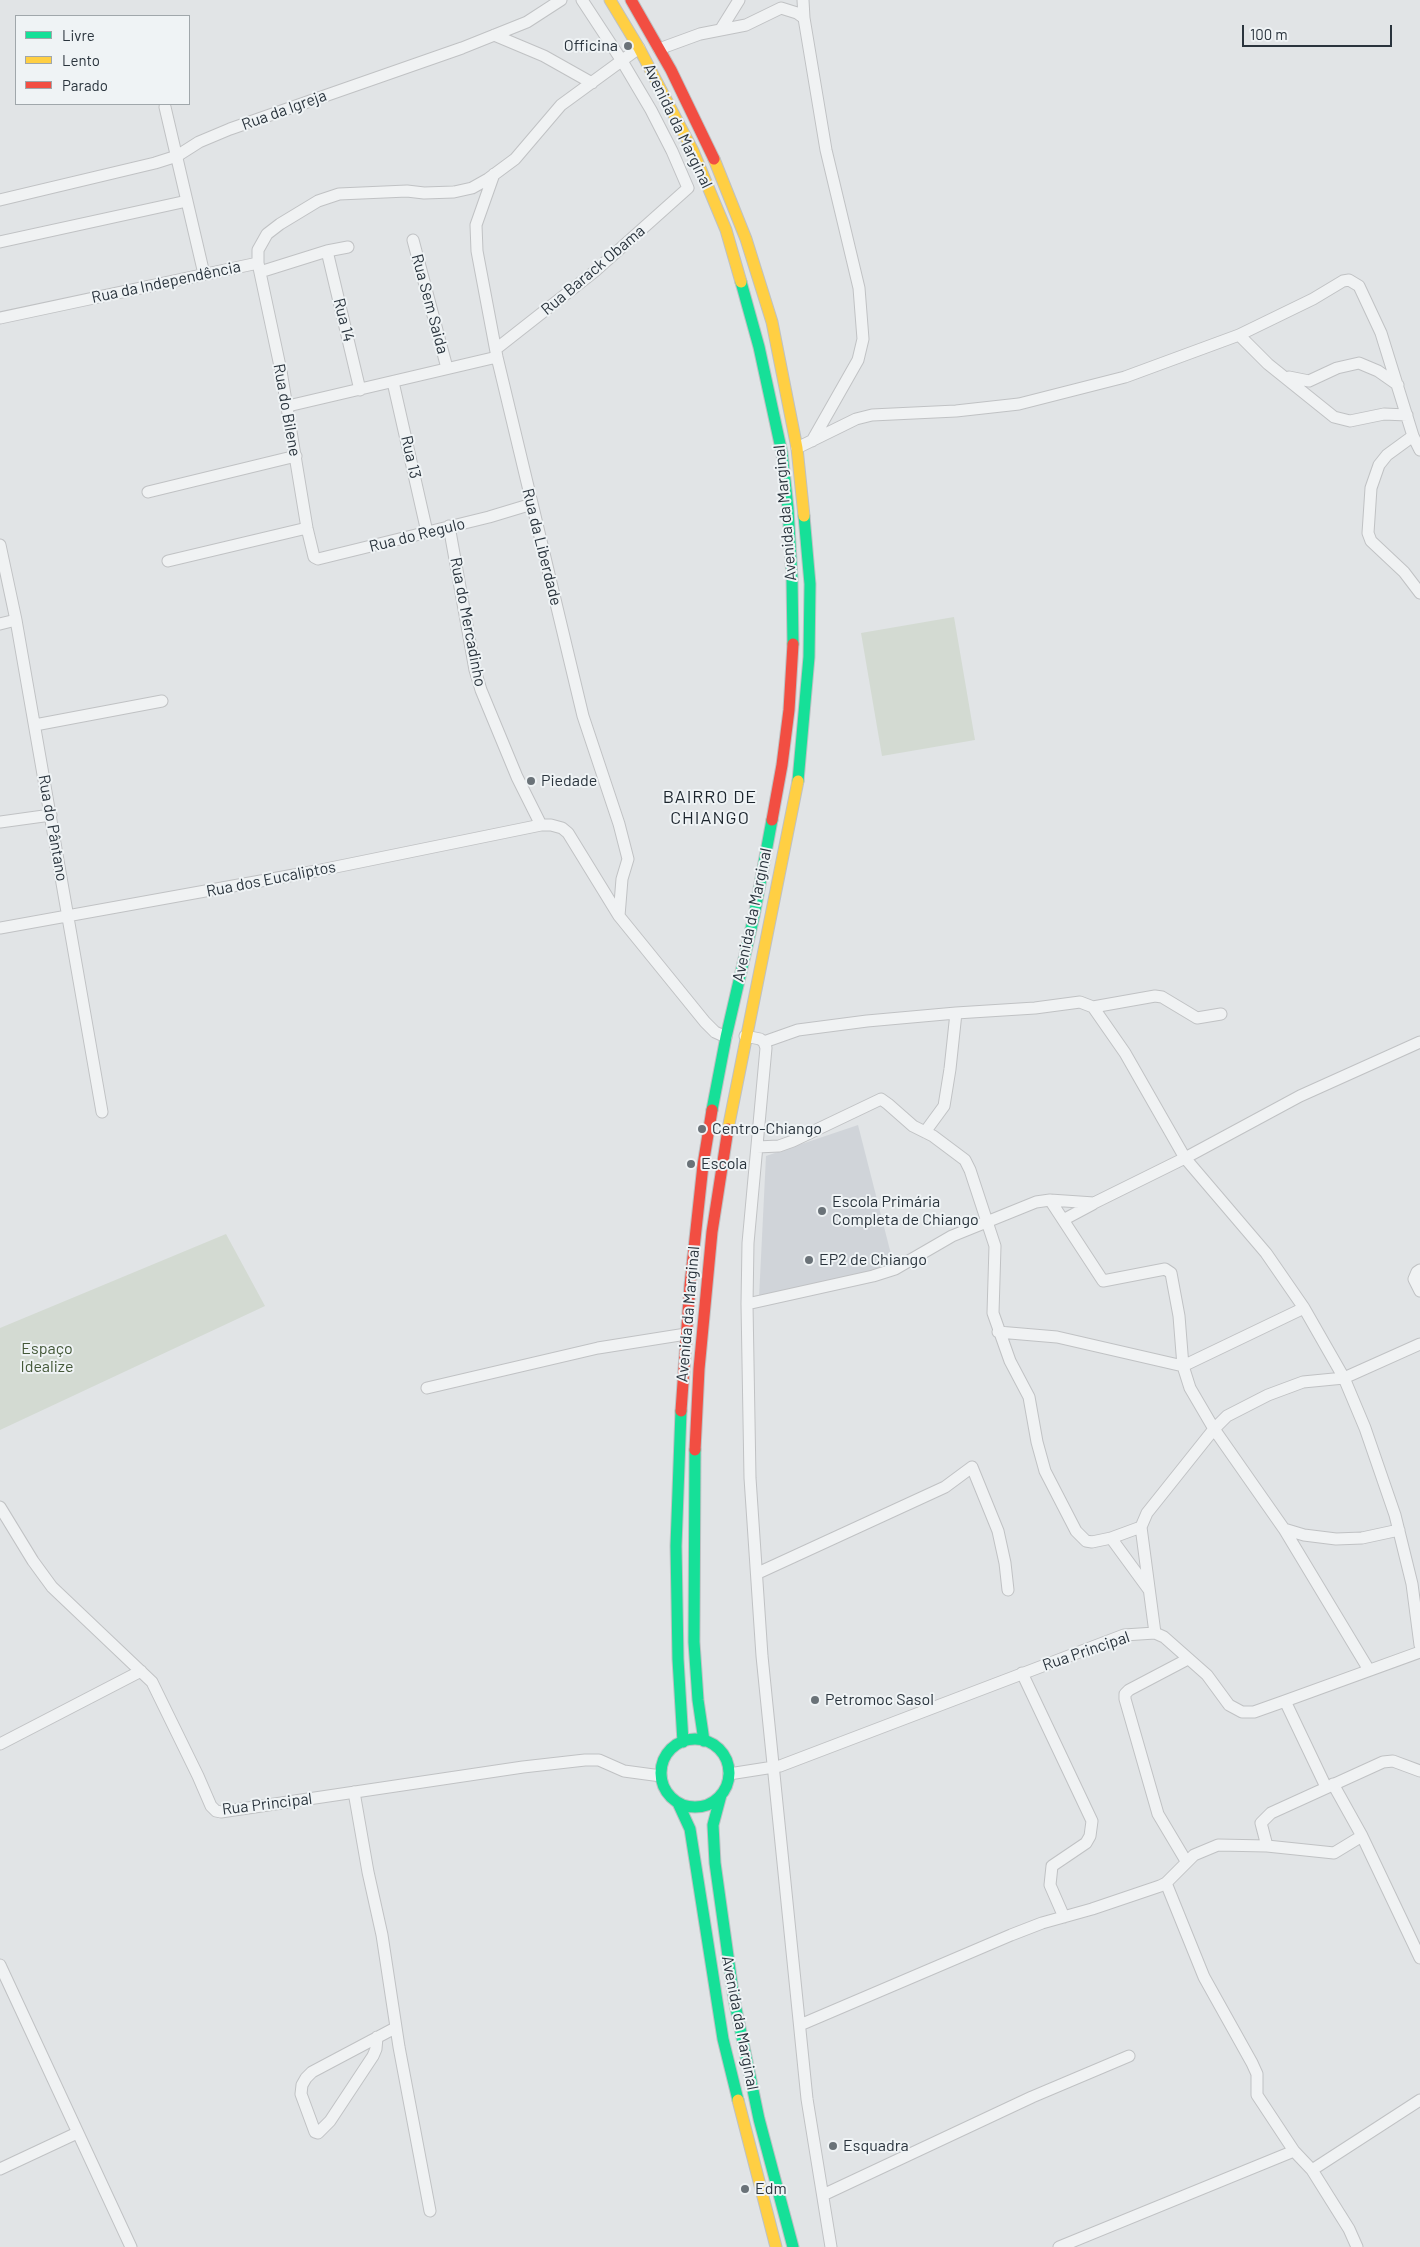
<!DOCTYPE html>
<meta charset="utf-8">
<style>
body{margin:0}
#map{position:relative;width:1420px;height:2247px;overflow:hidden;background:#e1e4e6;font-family:Barlow,sans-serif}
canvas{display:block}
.legend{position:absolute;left:15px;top:15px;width:175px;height:90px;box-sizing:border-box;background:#eff3f5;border:1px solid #a0a7ab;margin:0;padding:6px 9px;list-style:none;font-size:15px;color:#2a343d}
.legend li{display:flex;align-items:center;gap:10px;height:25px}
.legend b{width:25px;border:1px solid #a0a7ab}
.scale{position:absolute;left:1242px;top:25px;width:150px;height:22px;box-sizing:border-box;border:2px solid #2a343d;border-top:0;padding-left:6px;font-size:15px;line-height:18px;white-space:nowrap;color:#2a343d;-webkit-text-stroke:4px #eff3f5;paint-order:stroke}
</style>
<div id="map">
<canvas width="1420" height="2247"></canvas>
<ul class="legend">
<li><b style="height:6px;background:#16e098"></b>Livre</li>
<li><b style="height:6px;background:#ffcf43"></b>Lento</li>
<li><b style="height:6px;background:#f24e42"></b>Parado</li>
</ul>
<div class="scale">100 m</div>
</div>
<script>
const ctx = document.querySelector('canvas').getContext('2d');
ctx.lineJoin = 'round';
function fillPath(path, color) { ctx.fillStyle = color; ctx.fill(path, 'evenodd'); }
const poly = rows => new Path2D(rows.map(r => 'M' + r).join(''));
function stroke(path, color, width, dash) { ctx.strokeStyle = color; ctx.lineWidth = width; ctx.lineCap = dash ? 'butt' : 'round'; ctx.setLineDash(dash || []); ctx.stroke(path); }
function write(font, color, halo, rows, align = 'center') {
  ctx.font = font + ' Barlow,sans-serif'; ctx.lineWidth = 4; ctx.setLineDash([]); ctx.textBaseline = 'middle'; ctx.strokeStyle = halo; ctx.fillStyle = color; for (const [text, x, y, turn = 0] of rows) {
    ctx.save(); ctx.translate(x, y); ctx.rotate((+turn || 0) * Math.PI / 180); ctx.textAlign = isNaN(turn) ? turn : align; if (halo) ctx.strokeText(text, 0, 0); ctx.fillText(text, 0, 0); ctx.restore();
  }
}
fillPath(poly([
 [858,1125,894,1266,759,1298,766,1156]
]), '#d0d4d9');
fillPath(poly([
 [954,617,975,740,882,756,861,633],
 [226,1234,265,1306,0,1430,0,1328]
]), '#d3dad2');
const street = poly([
 [803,0,804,18,826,150,859,288,863,339,858,360,812,441],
 [721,29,739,0],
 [494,35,544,56,592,83],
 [659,49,700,34,746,25,781,8,797,13,804,18],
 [165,107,204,274],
 [494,174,476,225,477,251,497,357,583,716,619,824,628,859,622,879,619,916],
 [0,200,155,163,177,156,199,142,230,129,462,48,527,22,561,0],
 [413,240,447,368],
 [0,242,187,201],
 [327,251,360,390],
 [260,272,327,251,348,247],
 [0,318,258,263],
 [1239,335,1268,364,1334,417,1350,421,1384,414,1407,415],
 [496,349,594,272,688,188,672,151,651,110,622,61,582,0],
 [1289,377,1309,381,1337,368,1359,363,1378,371,1398,385],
 [393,382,427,532],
 [288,406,497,357],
 [1413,436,1387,455,1379,465,1371,488,1368,533,1371,541,1404,572,1420,593],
 [797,448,856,419,872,415,956,411,1019,404,1125,377,1239,335,1313,299,1343,281,1349,280,1359,286,1381,333,1413,436,1420,450],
 [148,492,296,456],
 [532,504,489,517,318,559,314,557,307,528,281,371,258,263,258,250,267,234,280,224,318,201,339,194,407,191,424,193,454,192,472,188,488,179,515,159,561,105,639,48],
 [449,526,475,670,481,690,517,777,541,825],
 [0,545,16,620,102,1112],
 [168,561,307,528],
 [0,624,16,620],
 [35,725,162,701],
 [0,822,51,815],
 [0,928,316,871,541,825,551,825,562,828,568,833,619,916,705,1022,715,1032,726,1037],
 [1093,1007,1155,996,1162,997,1197,1018,1221,1014],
 [745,1036,760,1039,764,1042,766,1048,748,1243,747,1304,750,1478,762,1656,807,2099,831,2247],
 [764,1042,798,1030,867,1021,956,1013,1035,1008,1080,1002,1093,1007,1125,1053,1185,1158,1266,1253,1304,1308,1344,1378,1365,1428,1395,1515,1412,1584,1420,1645],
 [925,1132,944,1106,950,1069,956,1013],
 [757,1147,779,1146,793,1141,881,1099,888,1104,913,1126,933,1136,965,1160,970,1170,995,1246,993,1313,1010,1361,1029,1397,1037,1442,1045,1471,1076,1531,1086,1541,1092,1542,1111,1538,1141,1527],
 [1050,1200,1103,1281,1165,1269,1171,1273,1179,1316,1183,1366,1190,1388,1214,1429,1284,1529,1369,1670],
 [1063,1220,1093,1204],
 [1420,1270,1417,1272,1414,1279,1420,1291],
 [747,1304,873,1276,895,1269,952,1236,1036,1202,1050,1200,1094,1203,1185,1158,1300,1096,1420,1042],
 [998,1332,1057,1337,1183,1366,1304,1308],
 [427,1388,598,1348,686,1334],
 [0,1507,33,1561,52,1587,152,1682,198,1776,211,1806,216,1811,221,1812,523,1767,585,1760,599,1760,624,1771,661,1776],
 [1284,1529,1304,1535,1336,1539,1362,1538,1399,1530],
 [1111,1538,1149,1590],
 [758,1573,945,1487,972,1467,998,1531,1005,1563,1008,1590],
 [1155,1633,1141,1527,1147,1513,1214,1429,1227,1416,1268,1395,1303,1382,1344,1378,1420,1344],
 [1022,1673,1092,1821,1090,1836,1086,1843,1052,1866,1050,1885,1064,1917],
 [1285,1701,1326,1787],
 [0,1744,141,1671],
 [729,1774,780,1766,1124,1635,1155,1633,1164,1637,1207,1675,1229,1705,1242,1712,1254,1712,1285,1701,1420,1652],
 [1333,1784,1362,1836,1420,1958],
 [354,1792,368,1872,382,1935,399,2047,430,2211],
 [1267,1846,1261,1823,1271,1813,1383,1762,1393,1761,1420,1771],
 [1186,1861,1158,1814,1125,1699,1125,1694,1129,1690,1188,1659],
 [1166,1883,1204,1977,1252,2063,1257,2074,1257,2095,1294,2151],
 [0,1965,131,2247],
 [800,2025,1011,1935,1042,1923,1092,1909,1160,1886,1166,1883,1194,1855,1218,1845,1267,1846,1334,1853,1362,1836],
 [377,2037,376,2049,373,2056,330,2121,318,2133,315,2132,301,2094,302,2085,306,2078,312,2072,395,2028],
 [0,2169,77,2133],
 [1312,2170,1420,2100],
 [823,2195,1032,2097,1129,2056],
 [1059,2247,1294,2151,1312,2170,1349,2229,1357,2247]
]);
const fast = poly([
 [741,282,759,347,782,453,788,508,792,578,793,644],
 [798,781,809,657,810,584,804,516],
 [712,1110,726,1037,754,916,772,820],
 [681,1411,676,1546,678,1659,683,1742],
 [695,1450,694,1642,698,1700,704,1741],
 '661 1773a34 34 0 1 1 68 0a34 34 0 1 1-68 0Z',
 [721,1795,713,1825,715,1863,734,1999,759,2119,793,2247],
 [678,1803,690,1829,723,2039,738,2100]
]);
const slow = poly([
 [610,0,639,48,693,151,726,230,741,282],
 [714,159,746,239,772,322,797,448,804,516],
 [728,1129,798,781],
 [738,2100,776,2247]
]);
const jam = poly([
 [631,0,671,70,714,159],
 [772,820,782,765,789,710,793,644],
 [681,1411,690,1285,703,1165,712,1110],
 [695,1450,699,1369,712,1232,728,1129]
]);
stroke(street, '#c0c2c4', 13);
stroke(fast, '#bec1c3', 13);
stroke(slow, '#bec1c3', 13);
stroke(jam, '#bec1c3', 13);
stroke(street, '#f0f2f3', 11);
stroke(fast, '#16e098', 11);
stroke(slow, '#ffcf43', 11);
stroke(jam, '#f24e42', 11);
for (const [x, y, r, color] of [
 [628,46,5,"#6a7278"],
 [531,781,5,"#6a7278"],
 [702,1129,5,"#6a7278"],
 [691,1164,5,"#6a7278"],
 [822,1211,5,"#6a7278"],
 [809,1260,5,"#6a7278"],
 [815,1700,5,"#6a7278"],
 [833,2146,5,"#6a7278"],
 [745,2189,5,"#6a7278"]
]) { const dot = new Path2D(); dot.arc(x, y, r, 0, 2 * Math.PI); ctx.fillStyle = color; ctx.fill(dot); stroke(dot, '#eff3f5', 2); }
write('16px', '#2a343d', '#eff3f5', [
 ["Officina",618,46,"right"],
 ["Piedade",541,781],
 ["Centro-Chiango",712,1129],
 ["Escola",701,1164],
 ["Escola Primária",832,1202],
 ["Completa de Chiango",832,1220],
 ["EP2 de Chiango",819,1260],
 ["Petromoc Sasol",825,1700],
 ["Esquadra",843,2146],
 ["Edm",755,2189]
], 'left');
write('16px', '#2a343d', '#eff3f5', [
 ["Rua da Igreja",284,110,-20],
 ["Avenida da Marginal",678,126,64],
 ["Rua Barack Obama",593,270,-40],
 ["Rua da Independência",166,282,-12],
 ["Rua Sem Saida",430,304,75],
 ["Rua 14",344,320,76],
 ["Rua do Bilene",287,410,80],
 ["Rua 13",411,457,77],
 ["Avenida da Marginal",785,513,-95],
 ["Rua do Regulo",417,535,-14],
 ["Rua da Liberdade",542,547,76],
 ["Rua do Mercadinho",468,622,79],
 ["Rua do Pântano",53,828,80],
 ["Rua dos Eucaliptos",271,879,-11],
 ["Avenida da Marginal",752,915,-78],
 ["Avenida da Marginal",688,1314,-85],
 ["Rua Principal",1086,1651,-19],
 ["Rua Principal",267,1804,-7],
 ["Avenida da Marginal",740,2023,79]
]);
write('16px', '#445838', '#eff3f5', [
 ["Espaço",47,1349],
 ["Idealize",47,1367]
]);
ctx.letterSpacing = '1px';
write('18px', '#1c252e', '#eff3f5', [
 ["BAIRRO DE",710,797],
 ["CHIANGO",710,818]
]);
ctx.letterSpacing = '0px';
</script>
